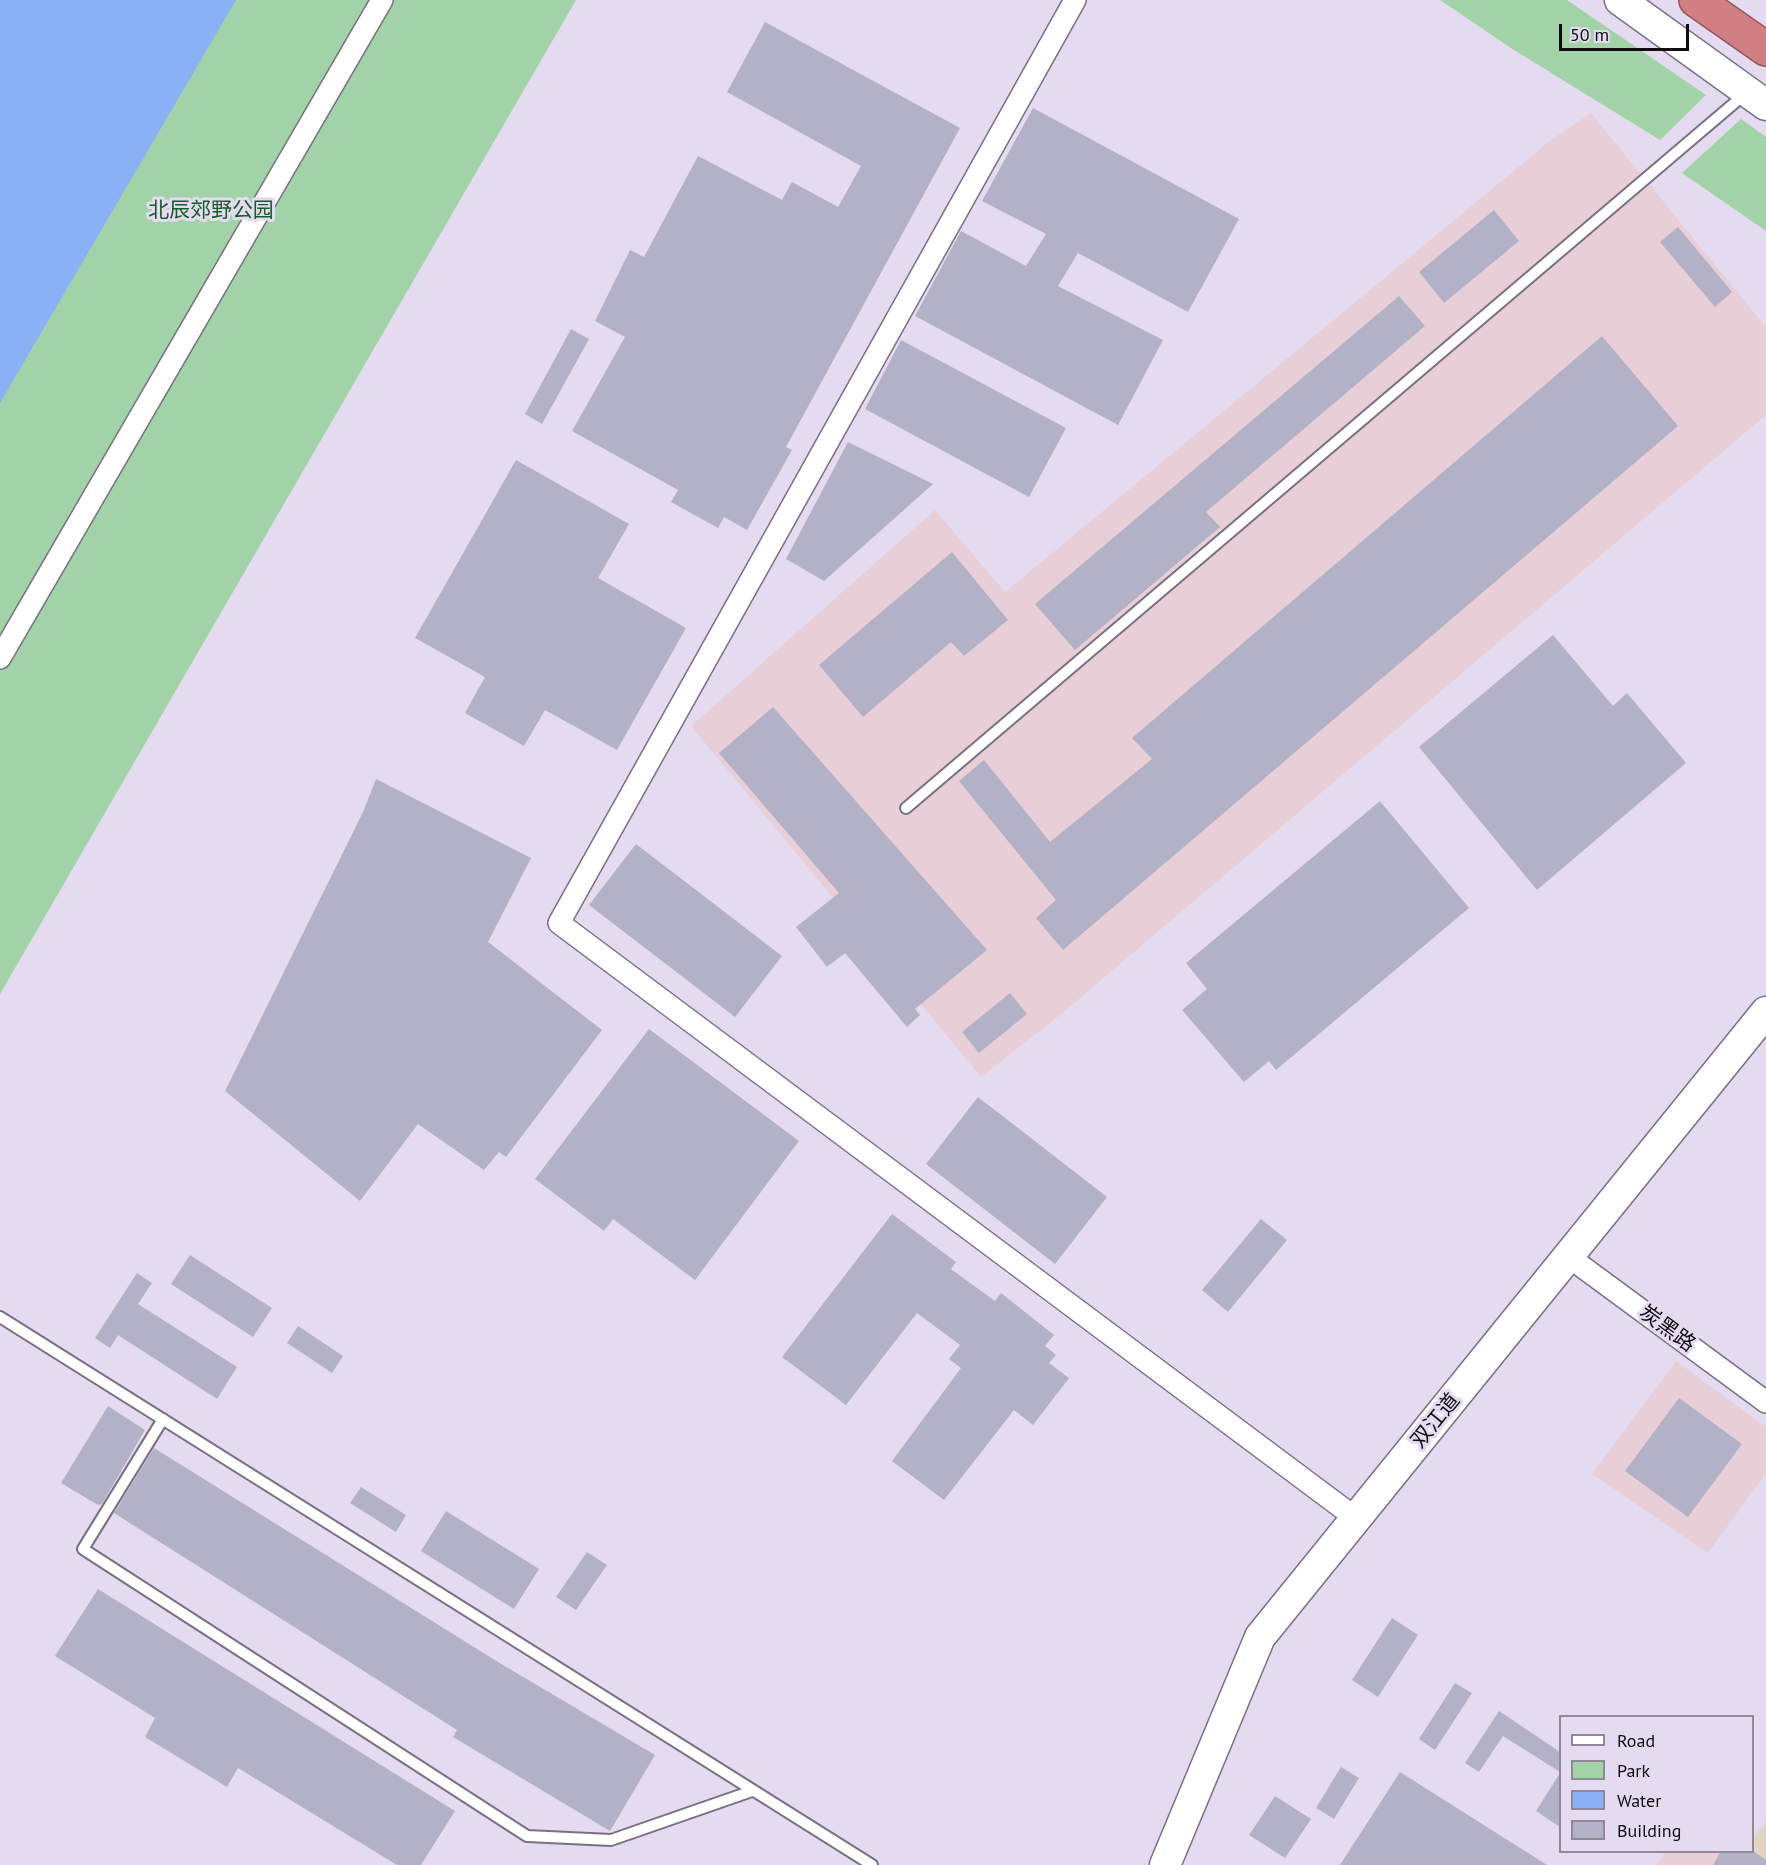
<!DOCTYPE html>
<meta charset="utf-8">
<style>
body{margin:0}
#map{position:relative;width:1766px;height:1865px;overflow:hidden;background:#e5dbf0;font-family:"PT Sans",sans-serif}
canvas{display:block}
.legend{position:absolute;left:1559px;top:1715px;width:195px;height:138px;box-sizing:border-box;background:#e5dbf0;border:2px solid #908898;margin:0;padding:8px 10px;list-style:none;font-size:18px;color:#100c13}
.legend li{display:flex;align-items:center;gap:12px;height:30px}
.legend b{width:30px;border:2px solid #908898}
.scale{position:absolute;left:1559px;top:24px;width:130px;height:27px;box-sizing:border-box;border:3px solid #100c13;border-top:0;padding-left:8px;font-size:18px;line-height:21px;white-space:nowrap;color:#100c13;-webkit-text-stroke:4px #e5dbf0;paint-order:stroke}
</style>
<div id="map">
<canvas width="1766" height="1865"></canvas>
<ul class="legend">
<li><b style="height:8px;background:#fff"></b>Road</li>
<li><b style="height:16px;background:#a2d2a7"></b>Park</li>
<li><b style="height:16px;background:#8ab1f5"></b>Water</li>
<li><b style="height:16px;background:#b3b1c6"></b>Building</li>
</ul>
<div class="scale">50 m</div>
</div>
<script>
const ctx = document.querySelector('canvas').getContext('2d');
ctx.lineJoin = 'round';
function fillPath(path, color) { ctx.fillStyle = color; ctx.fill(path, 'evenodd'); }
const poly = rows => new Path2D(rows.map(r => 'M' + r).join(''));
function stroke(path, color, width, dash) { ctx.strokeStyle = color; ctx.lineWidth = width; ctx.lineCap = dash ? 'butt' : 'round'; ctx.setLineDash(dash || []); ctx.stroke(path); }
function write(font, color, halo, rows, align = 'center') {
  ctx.font = font + ' "PT Sans","Noto Sans SC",sans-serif'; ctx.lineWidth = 6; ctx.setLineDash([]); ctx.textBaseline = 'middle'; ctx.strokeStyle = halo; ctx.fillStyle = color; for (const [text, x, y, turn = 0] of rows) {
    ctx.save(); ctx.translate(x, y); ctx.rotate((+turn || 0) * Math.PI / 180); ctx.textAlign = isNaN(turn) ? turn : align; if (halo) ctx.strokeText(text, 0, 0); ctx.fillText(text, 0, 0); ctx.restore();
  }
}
fillPath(poly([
 [1591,113,1766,327,1766,415,1060,1015,981,1077,691,726,935,510,1005,592,1551,140],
 [1676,1361,1766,1427,1766,1473,1708,1553,1592,1474],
 [1753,1851,1766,1860,1766,1865,1656,1865,1665,1852]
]), '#e8cfd7');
fillPath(poly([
 [1766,1822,1766,1860,1753,1851,1753,1838]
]), '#e2d4c1');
fillPath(poly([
 [0,0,576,0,0,994],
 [1440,0,1567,0,1706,95,1660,140,1514,50],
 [1741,119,1766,137,1766,231,1682,173]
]), '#a2d2a7');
fillPath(poly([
 [0,0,236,0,0,403]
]), '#8ab1f5');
fillPath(poly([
 [765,22,960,128,786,447,792,450,747,530,724,517,718,528,671,502,678,490,572,431,625,337,595,321,630,250,644,257,698,156,782,200,792,182,838,207,861,166,727,92],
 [1033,108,1239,219,1188,312,1078,253,1058,286,1163,340,1118,425,915,316,961,231,1026,266,1046,234,982,201],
 [1494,210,1519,241,1444,303,1419,272],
 [1678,227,1732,292,1715,307,1660,242],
 [1399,296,1425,326,1206,512,1220,527,1075,650,1035,604],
 [571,329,589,339,542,424,525,414],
 [1602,336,1678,426,1063,950,1036,918,1056,900,959,781,984,760,1050,842,1152,759,1132,738],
 [901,340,1066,428,1029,497,865,409],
 [848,442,933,484,824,581,786,559],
 [516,460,629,524,598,578,686,628,617,750,545,710,524,746,465,713,485,677,415,638],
 [952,552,1008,620,964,656,951,642,863,717,819,665],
 [1553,635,1613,706,1627,693,1686,763,1537,890,1419,747],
 [773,707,987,950,915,1009,920,1015,907,1027,845,953,827,967,796,927,839,893,719,753],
 [376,779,531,858,488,942,602,1030,506,1157,499,1152,484,1170,418,1124,360,1201,225,1091,363,812],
 [1380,801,1469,908,1276,1070,1269,1061,1244,1082,1182,1010,1207,989,1186,963],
 [636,844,782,956,735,1017,589,905],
 [1010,993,1027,1014,979,1053,962,1032],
 [649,1029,799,1141,695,1280,613,1219,604,1231,535,1179],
 [978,1097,1107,1197,1055,1264,926,1164],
 [892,1214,956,1262,951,1269,995,1301,1001,1293,1054,1335,1045,1346,1056,1355,1049,1363,1069,1378,1033,1425,1014,1410,944,1500,892,1461,961,1368,949,1359,960,1345,917,1313,846,1405,782,1357],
 [1261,1219,1287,1240,1228,1312,1202,1290],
 [190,1255,272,1308,253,1337,171,1284],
 [137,1273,152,1283,138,1304,237,1367,217,1399,118,1335,110,1348,95,1338],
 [298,1326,343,1356,332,1373,287,1343],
 [1679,1398,1742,1444,1688,1517,1625,1471],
 [108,1406,145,1430,102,1504,98,1505,61,1483],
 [154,1448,498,1662,655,1755,610,1831,453,1737,457,1730,114,1513],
 [361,1487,406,1515,396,1532,350,1503],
 [446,1511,539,1569,514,1609,421,1551],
 [587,1552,607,1565,576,1610,556,1597],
 [98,1589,455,1811,421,1865,397,1865,238,1768,227,1787,145,1737,155,1718,55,1656],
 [1392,1618,1418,1635,1378,1697,1352,1680],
 [1455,1683,1472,1693,1435,1750,1419,1739],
 [1499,1711,1560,1752,1560,1772,1503,1736,1479,1772,1465,1763],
 [1341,1767,1359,1778,1334,1819,1316,1808],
 [1400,1772,1547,1865,1340,1865],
 [1560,1773,1560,1827,1536,1811],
 [1275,1796,1311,1819,1285,1858,1249,1835],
 [1721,1851,1753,1851,1766,1860,1766,1865,1713,1865]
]), '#b3b1c6');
const lane = poly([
 [906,808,1745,94],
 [0,1317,872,1865],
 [163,1419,83,1549,527,1836,611,1840,752,1791]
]);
const street = poly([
 [1075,0,559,923,1357,1519],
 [0,658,382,0],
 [1569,1257,1766,1402]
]);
const secondary = poly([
 [1620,0,1766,105],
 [1165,1865,1260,1637,1766,1012]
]);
const highway = poly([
 [1696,0,1766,49]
]);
stroke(lane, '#797082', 14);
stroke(street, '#797082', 24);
stroke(secondary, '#797082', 33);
stroke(highway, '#8e575c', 36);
stroke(lane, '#fff', 10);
stroke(street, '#fff', 21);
stroke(secondary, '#fff', 30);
stroke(highway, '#d27f84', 33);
write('21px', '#155d28', '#e5dbf0', [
 ["北辰郊野公园",211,211]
]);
write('21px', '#100c13', '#e5dbf0', [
 ["炭黑路",1667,1329,36],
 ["双江道",1436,1421,-51]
]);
</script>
